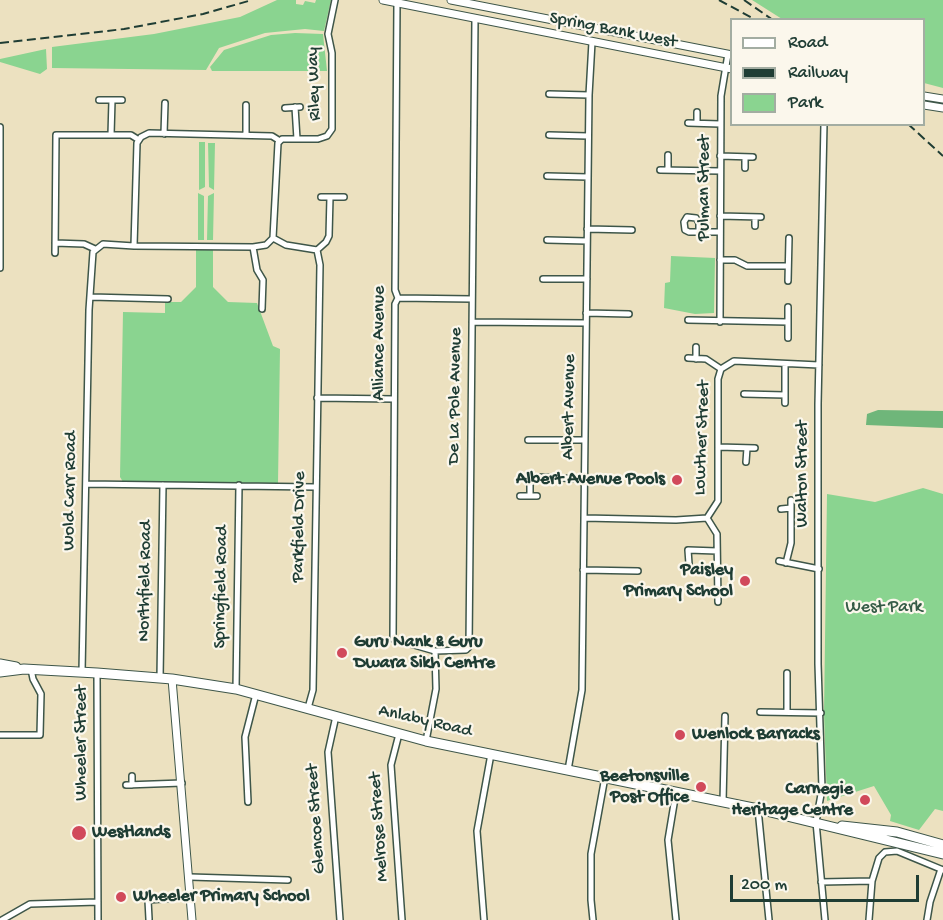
<!DOCTYPE html>
<style>
body{margin:0}
#map{position:relative;width:943px;height:920px;overflow:hidden;background:#ece1c0;font-family:"Gochi Hand",sans-serif}
canvas{display:block}
.legend{position:absolute;left:730px;top:18px;width:195px;height:108px;box-sizing:border-box;background:#fbf7ec;border:2px solid #a3ada2;margin:0;padding:8px 10px;list-style:none;font-size:18px;color:#1f3d34}
.legend li{display:flex;align-items:center;gap:12px;height:30px}
.legend b{width:30px;border:2px solid #a3ada2}
.scale{position:absolute;left:730px;top:875px;width:189px;height:27px;box-sizing:border-box;border:3px solid #1f3d34;border-top:0;padding-left:8px;font-size:18px;line-height:21px;white-space:nowrap;color:#1f3d34;-webkit-text-stroke:4px #fbf7ec;paint-order:stroke}
</style>
<div id="map">
<canvas width="943" height="920"></canvas>
<ul class="legend">
<li><b style="height:8px;background:#fff"></b>Road</li>
<li><b style="height:8px;background:#1f3d34"></b>Railway</li>
<li><b style="height:16px;background:#8ad490"></b>Park</li>
</ul>
<div class="scale">200 m</div>
</div>
<script>
const ctx = document.querySelector('canvas').getContext('2d');
ctx.lineJoin = 'round';
function fillPath(path, color) { ctx.fillStyle = color; ctx.fill(path, 'evenodd'); }
const poly = rows => new Path2D(rows.map(r => 'M' + r).join(''));
function stroke(path, color, width, dash) { ctx.strokeStyle = color; ctx.lineWidth = width; ctx.lineCap = dash ? 'butt' : 'round'; ctx.setLineDash(dash || []); ctx.stroke(path); }
function write(font, color, halo, rows, align = 'center') {
  ctx.font = font + ' "Gochi Hand",sans-serif'; ctx.lineWidth = 4.5; ctx.setLineDash([]); ctx.textBaseline = 'middle'; ctx.strokeStyle = halo; ctx.fillStyle = color; for (const [text, x, y, turn = 0] of rows) {
    ctx.save(); ctx.translate(x, y); ctx.rotate((+turn || 0) * Math.PI / 180); ctx.textAlign = isNaN(turn) ? turn : align; if (halo) ctx.strokeText(text, 0, 0); ctx.fillText(text, 0, 0); ctx.restore();
  }
}
fillPath(poly([
 [277,0,296,0,296,4,303,5,305,1,315,3,316,0,331,0,324,31,305,29,265,33,219,48,206,70,52,68,52,47,154,34,240,17],
 [752,0,943,0,943,88,924,83,924,20,782,19],
 [295,33,323,34,327,71,212,71,210,67,224,50,271,35],
 [46,49,47,69,40,74,0,62,0,59],
 [199,142,205,142,205,187,199,190],
 [208,143,215,143,214,190,209,187],
 [198,193,204,196,204,240,198,240],
 [214,193,213,240,207,240,208,196],
 [196,250,213,250,213,287,228,302,257,303,273,346,280,349,278,483,123,482,120,477,123,312,165,313,165,302,181,302,196,287],
 [671,256,715,258,714,313,695,314,664,308,665,283,670,282],
 [923,488,943,494,943,811,935,809,919,830,890,821,891,815,874,786,827,801,824,714,827,494,875,502]
]), '#8ad490');
fillPath(poly([
 [878,410,943,411,943,428,866,425,867,414]
]), '#6fb67a');
const minor = poly([
 [397,3,395,290,398,298,395,304,393,639,435,651,466,650,469,647,475,19],
 [549,94,589,95],
 [99,100,122,100],
 [246,105,246,135],
 [295,107,297,139],
 [285,108,300,107],
 [697,112,697,122],
 [688,123,720,124],
 [824,124,818,404,818,664,822,789,816,822,825,920],
 [0,127,0,268],
 [164,134,165,103],
 [111,135,112,100],
 [549,135,588,136],
 [668,155,668,169],
 [720,156,753,157],
 [745,157,745,168],
 [660,170,720,171],
 [547,176,588,177],
 [321,197,344,197],
 [720,216,761,217],
 [755,226,755,217],
 [587,229,632,230],
 [699,232,699,223,696,218,687,217,684,222,685,230,689,232,720,232],
 [273,238,286,245,317,250,320,265,313,690,308,708],
 [547,240,587,241],
 [55,243,84,244,95,249],
 [134,246,253,247,266,245,273,238,278,143,282,139,318,139,327,136,332,129,332,53,328,34,335,0],
 [253,247,257,270,263,280,262,309],
 [317,250,326,242,329,236,330,197],
 [55,253,56,135,131,135,139,140],
 [720,260,735,260,747,266,788,266],
 [543,279,587,279],
 [788,281,789,238],
 [91,297,168,299],
 [398,298,472,299],
 [586,313,629,314],
 [688,320,788,322],
 [472,322,586,323],
 [720,322,721,96,728,54],
 [788,338,788,307],
 [696,347,696,359],
 [688,358,706,359,721,369],
 [744,394,785,395],
 [317,398,394,399],
 [785,403,785,364],
 [528,440,585,440],
 [718,447,755,448],
 [746,462,747,448],
 [86,484,315,487],
 [520,496,537,496],
 [530,496,530,484,536,477,584,479],
 [781,509,791,508],
 [584,518,676,520,707,518,718,501,718,379,721,369,734,361,819,365],
 [707,518,717,534,718,602],
 [779,561,819,569],
 [786,563,791,543,791,500],
 [689,564,688,550,717,551],
 [583,570,638,571],
 [82,672,89,310,93,252,103,244,134,246,137,143,141,137,149,133,272,136,280,141],
 [97,673,98,920],
 [160,678,163,485],
 [236,689,239,485],
 [760,712,821,713],
 [787,712,787,673],
 [336,716,328,752,340,920],
 [399,734,391,765,402,920],
 [0,735,40,735,41,694,33,679,31,669],
 [426,741,436,689,435,651],
 [568,770,582,690,589,95,592,42],
 [132,776,132,785],
 [126,785,182,783],
 [676,792,668,840,676,920],
 [248,802,245,737,256,694],
 [723,802,725,716],
 [758,809,769,920],
 [190,877,288,880],
 [821,882,872,881],
 [149,919,148,900,191,897],
 [2,920,30,904,98,902],
 [484,920,477,831,491,754],
 [593,920,591,900,591,854,605,777],
 [869,920,872,881,879,858,885,852,897,851,943,870],
 [927,920,930,902,941,869]
]);
const tertiary = poly([
 [383,0,732,69],
 [451,0,732,55],
 [924,96,943,99],
 [924,105,943,108],
 [172,679,192,920]
]);
const primary = poly([
 [0,664,16,667],
 [0,672,24,669,97,673,172,679,236,689,426,741,758,809,943,854],
 [842,826,897,832,943,845]
]);
stroke(minor, '#3e5649', 8);
stroke(tertiary, '#3e5649', 9);
stroke(primary, '#3e5649', 11);
stroke(minor, '#fff', 5);
stroke(tertiary, '#fff', 7);
stroke(primary, '#fff', 9);
stroke(poly([
 [719,0,756,20],
 [744,0,773,20],
 [0,43,124,29,203,14,252,0],
 [908,124,943,156]
]), '#1f3d34', 2, [9, 4.5]);
for (const [x, y, r, color] of [
 [677,480,6,"#d1495b"],
 [745,581,6,"#d1495b"],
 [342,653,6,"#d1495b"],
 [680,735,6,"#d1495b"],
 [701,787,6,"#d1495b"],
 [865,800,6,"#d1495b"],
 [79,833,8,"#d1495b"],
 [121,897,6,"#d1495b"]
]) { const dot = new Path2D(); dot.arc(x, y, r, 0, 2 * Math.PI); ctx.fillStyle = color; ctx.fill(dot); stroke(dot, '#fbf7ec', 2); }
write('18px', '#1f3d34', '#fbf7ec', [
 ["Spring Bank West",613,31,11],
 ["Riley Way",315,84,-92],
 ["Pulman Street",705,188,-90],
 ["Alliance Avenue",380,343,-90],
 ["De La Pole Avenue",456,396,-89],
 ["Albert Avenue",570,407,-89],
 ["Lowther Street",703,438,-88],
 ["Walton Street",803,474,-90],
 ["Wold Carr Road",71,491,-89],
 ["Parkfield Drive",300,527,-89],
 ["Northfield Road",146,581,-89],
 ["Springfield Road",222,587,-89],
 ["Anlaby Road",425,722,13],
 ["Wheeler Street",82,743,-90],
 ["Glencoe Street",317,819,-94],
 ["Melrose Street",380,827,-94]
]);
write('bold 18px', '#1f3d34', '#fbf7ec', [
 ["Albert Avenue Pools",665,480],
 ["Paisley",733,571],
 ["Primary School",733,592],
 ["Guru Nank & Guru",354,643,"left"],
 ["Dwara Sikh Centre",354,664,"left"],
 ["Wenlock Barracks",692,735,"left"],
 ["Beetonsville",689,777],
 ["Post Office",689,798],
 ["Carnegie",853,790],
 ["Heritage Centre",853,811],
 ["Westlands",92,833,"left"],
 ["Wheeler Primary School",133,897,"left"]
], 'right');
write('18px', '#345b46', '#fbf7ec', [
 ["West Park",884,608]
]);
</script>
